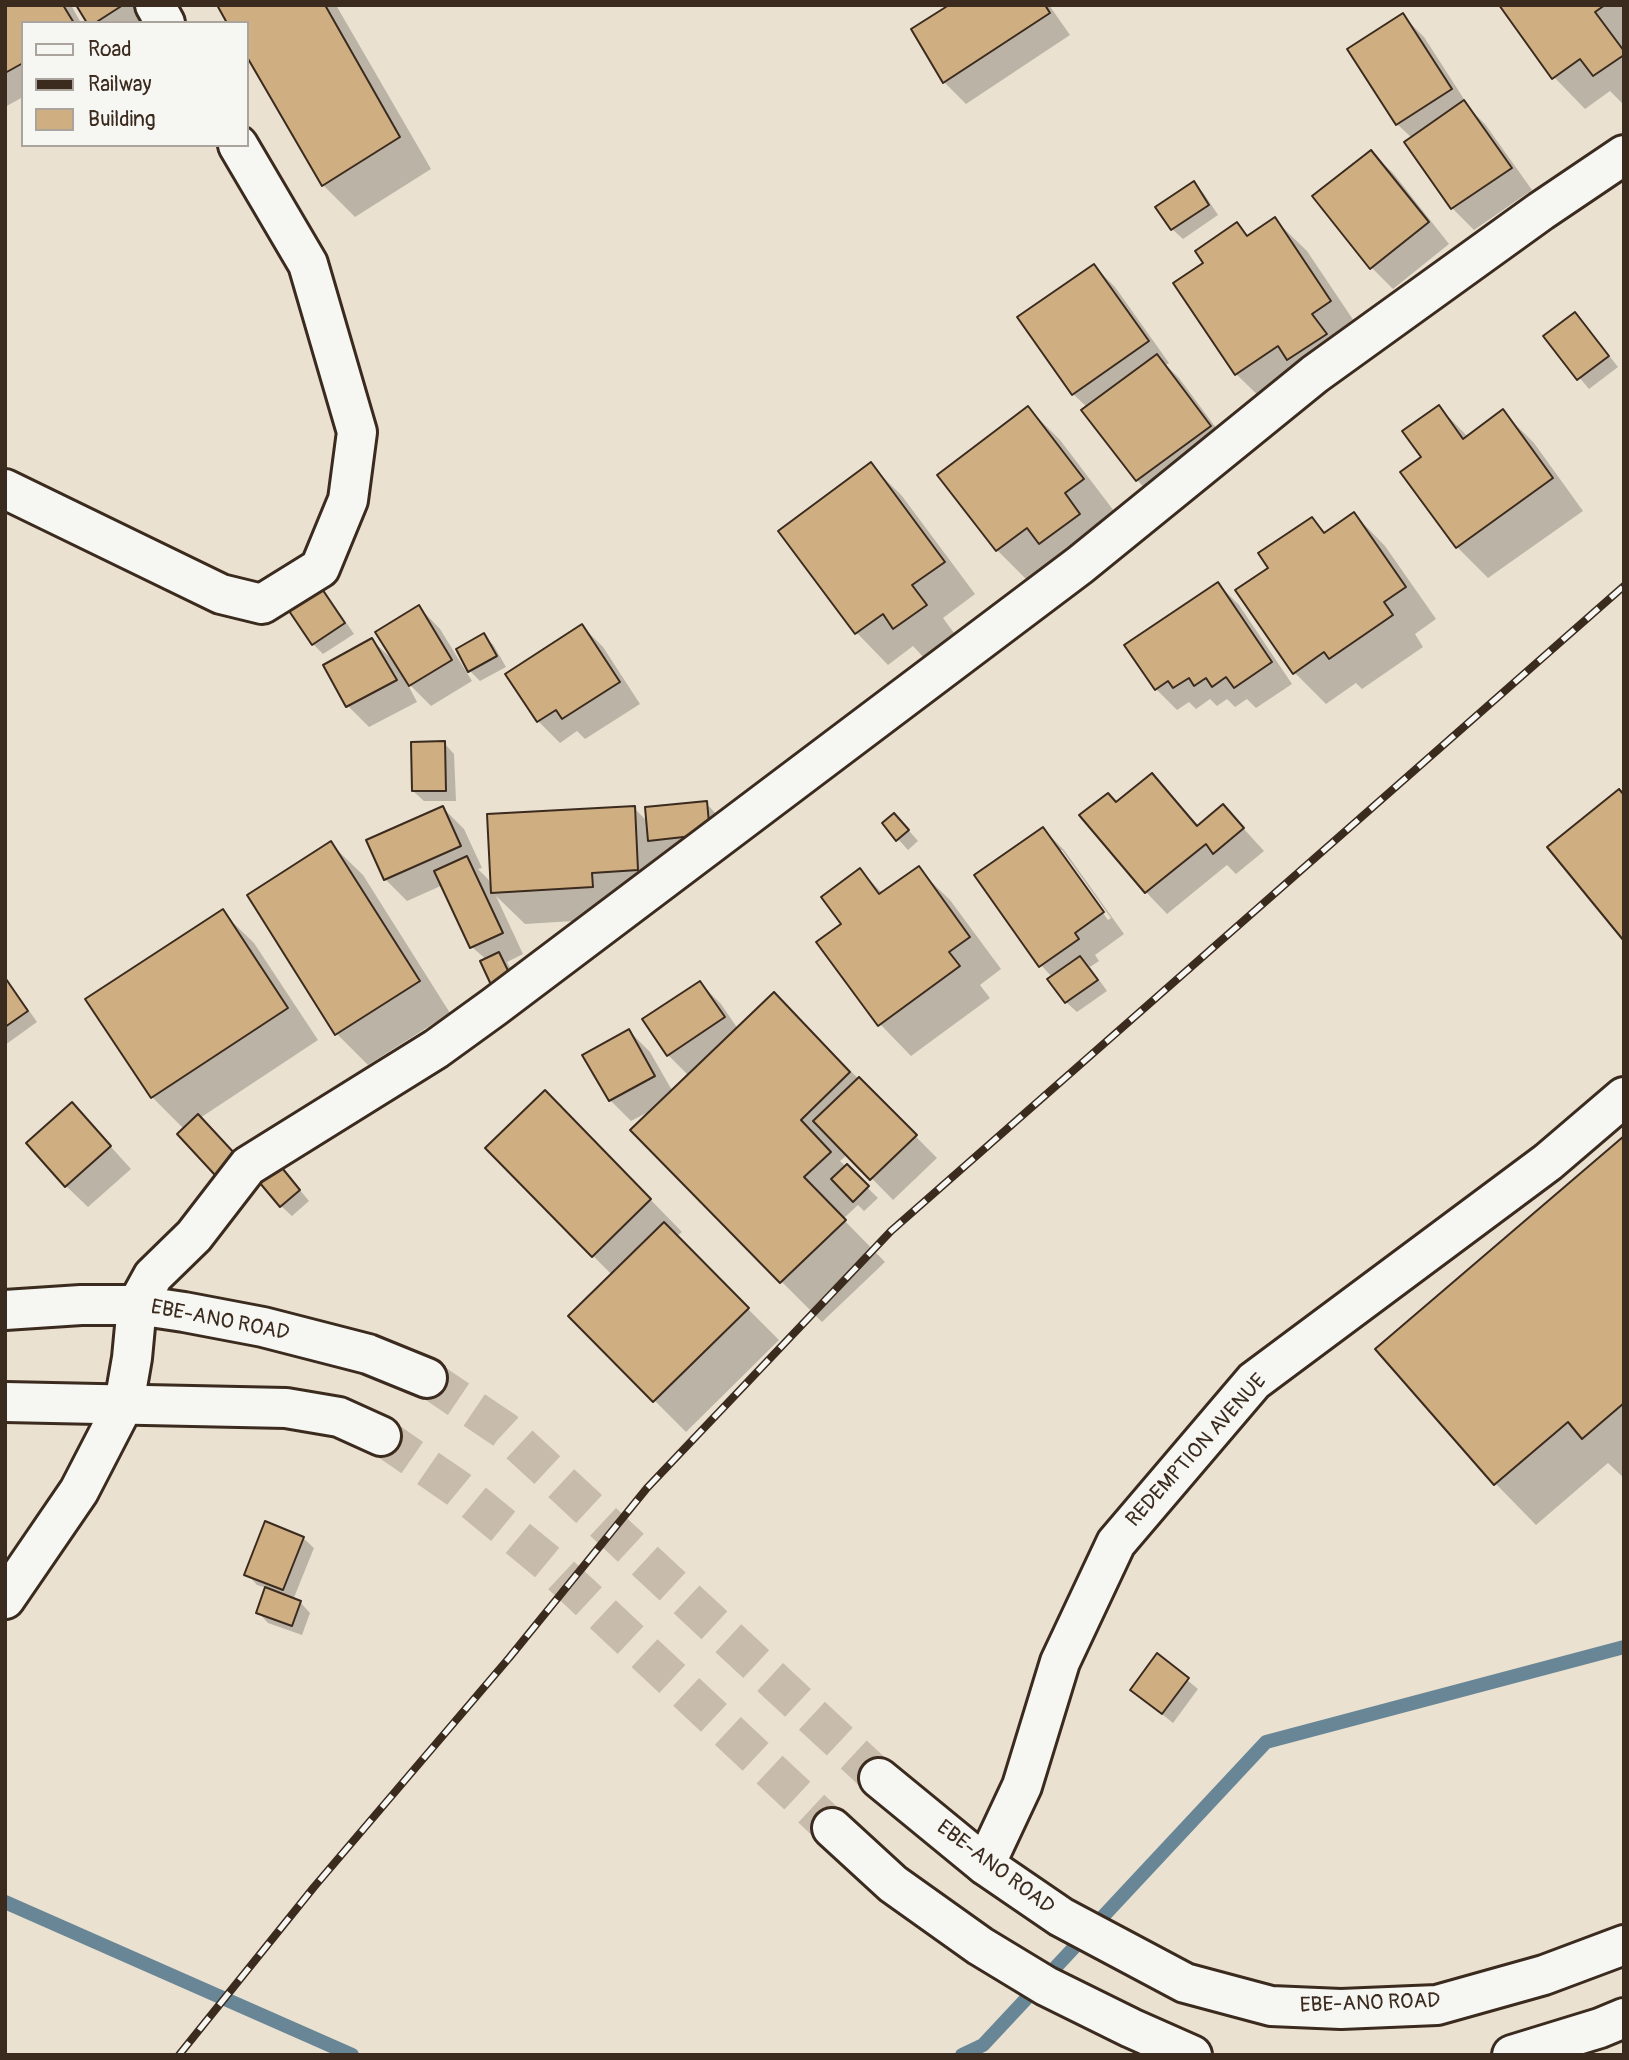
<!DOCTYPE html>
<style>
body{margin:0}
#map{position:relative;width:1629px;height:2060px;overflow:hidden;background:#eae1d0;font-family:Pangolin,sans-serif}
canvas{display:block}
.frame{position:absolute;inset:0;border:7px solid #3b2a1e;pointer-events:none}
.legend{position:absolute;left:21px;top:21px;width:228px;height:126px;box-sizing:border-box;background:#f6f6f2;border:2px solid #aba49d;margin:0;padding:9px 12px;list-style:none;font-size:21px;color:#3b2a1e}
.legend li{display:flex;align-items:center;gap:14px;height:35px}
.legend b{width:35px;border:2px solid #aba49d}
</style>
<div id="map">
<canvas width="1629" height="2060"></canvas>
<div class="frame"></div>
<ul class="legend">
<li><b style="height:9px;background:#f6f6f2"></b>Road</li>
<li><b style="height:9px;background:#3b2a1e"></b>Railway</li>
<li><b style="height:19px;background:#cfaf82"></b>Building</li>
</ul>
</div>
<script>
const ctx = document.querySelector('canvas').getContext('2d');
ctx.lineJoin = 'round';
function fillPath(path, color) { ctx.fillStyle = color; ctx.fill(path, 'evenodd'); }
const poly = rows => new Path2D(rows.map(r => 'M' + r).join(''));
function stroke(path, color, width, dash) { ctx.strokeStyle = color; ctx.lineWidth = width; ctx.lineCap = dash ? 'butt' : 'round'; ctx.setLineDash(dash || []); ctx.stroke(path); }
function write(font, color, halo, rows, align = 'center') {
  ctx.font = font + ' Pangolin,sans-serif'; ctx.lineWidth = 5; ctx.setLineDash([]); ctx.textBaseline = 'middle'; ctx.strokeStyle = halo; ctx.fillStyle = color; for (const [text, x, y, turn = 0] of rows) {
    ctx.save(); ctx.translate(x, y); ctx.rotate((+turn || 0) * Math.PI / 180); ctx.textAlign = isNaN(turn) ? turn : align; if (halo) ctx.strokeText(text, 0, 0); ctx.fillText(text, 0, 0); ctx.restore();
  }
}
fillPath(poly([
 [5,5,71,5,81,23,23,23,23,97,5,107],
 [78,5,154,5,150,23,89,23],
 [219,5,336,5,431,169,355,217,323,185,247,53,247,23],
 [952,5,1049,5,1070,35,966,104,944,82,913,30],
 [1501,5,1624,5,1624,105,1610,91,1585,109,1554,77],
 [1402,15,1424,37,1471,110,1485,124,1532,190,1474,230,1452,208,1407,143,1413,139,1397,124],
 [1371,152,1393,173,1449,244,1393,289,1372,268,1315,197],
 [1194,183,1204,194,1218,215,1183,239,1172,229],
 [1275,220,1307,251,1362,333,1268,405,1236,374,1205,263,1237,225,1249,237],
 [1094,266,1115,287,1169,363,1166,365,1179,378,1231,448,1158,502,1137,480,1088,408,1073,394],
 [1585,325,1618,367,1589,389,1545,337],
 [1439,407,1468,437,1503,412,1534,443,1583,511,1488,578,1457,547,1424,457],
 [1028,408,1060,440,1114,511,1095,526,1110,546,1028,581,997,550],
 [871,465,902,496,975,594,943,618,957,637,926,660,913,646,888,665,857,633,780,532],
 [1354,514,1385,546,1436,619,1415,634,1423,647,1362,689,1356,683,1326,704,1294,672,1271,568,1312,519,1326,533],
 [314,579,324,590,354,634,323,654,313,644],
 [1218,584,1239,605,1292,684,1256,708,1247,699,1235,707,1227,699,1217,706,1210,699,1196,709,1189,702,1177,710,1156,689],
 [419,607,440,629,472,681,431,706,406,681,417,702,369,727,348,706,372,640,395,662],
 [582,626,603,647,640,704,585,739,577,731,560,743,538,721,507,674],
 [484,635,494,646,506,667,480,681,470,671],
 [444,743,454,754,456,801,424,801,413,791],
 [1152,775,1199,826,1223,806,1264,851,1236,874,1227,865,1167,914,1146,892,1082,816,1117,804],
 [706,803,716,814,719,844,667,850,669,901,623,904,623,918,525,924,496,896,523,954,507,962,522,991,472,947,443,885,407,901,385,879,368,841,443,808,464,829,482,868,478,869,488,879,493,889,634,808,648,822],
 [904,825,918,841,908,850,898,839],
 [1043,829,1064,850,1124,934,1095,955,1099,961,1090,967,1107,991,1077,1012,1066,1002,1052,977,1041,965],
 [1058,850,1062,850,1111,918,1108,920],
 [331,844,363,875,450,1013,368,1065,337,1034],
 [918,869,950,900,1001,969,980,985,990,998,911,1056,880,1024,860,870,883,894],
 [222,912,254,943,318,1040,200,1118,245,1166,227,1184,179,1134,184,1129,152,1097],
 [5,982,16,992,37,1022,5,1045],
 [700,983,721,1004,738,1029,815,1035,937,1158,893,1200,848,1154,840,1161,878,1198,864,1211,858,1205,843,1219,885,1262,822,1322,781,1281,652,1110,631,1121,610,1100,629,1031,650,1052,673,1092,689,1076,668,1055],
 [72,1104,131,1169,88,1207,66,1186],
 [577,1124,682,1232,676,1237,779,1340,686,1432,570,1316,612,1275,487,1148],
 [1624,1138,1624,1478,1608,1463,1536,1525,1496,1484,1378,1350],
 [284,1171,309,1201,292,1216,281,1206],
 [303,1538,314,1548,293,1600,300,1602,310,1613,302,1635,268,1623,258,1612,267,1588,257,1585,247,1574],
 [1158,1656,1198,1689,1173,1723,1132,1690]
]), '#0003');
stroke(poly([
 [5,1902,352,2055],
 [962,2055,983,2045,1266,1742,1624,1647]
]), '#688696', 14);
const building = poly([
 [5,5,63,5,74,23,23,23,23,63,5,73,5,5],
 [76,5,123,5,95,23,87,23,76,5],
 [217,5,325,5,400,137,322,186,247,57,247,23,227,23,217,5],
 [949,5,1045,5,1050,13,943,83,911,29,949,5],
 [1499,5,1605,5,1595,12,1624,51,1624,55,1593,76,1580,59,1552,79,1499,5],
 [1403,13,1452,89,1396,125,1347,49,1403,13],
 [1464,100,1512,168,1451,209,1404,142,1464,100],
 [1371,150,1429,222,1370,269,1312,196,1371,150],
 [1194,181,1209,205,1171,230,1155,207,1194,181],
 [1275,217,1331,301,1312,314,1327,334,1287,360,1278,346,1235,375,1173,283,1203,263,1195,251,1237,222,1247,236,1275,217],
 [1094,264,1149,341,1072,395,1017,317,1094,264],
 [1575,312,1609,356,1577,380,1543,336,1575,312],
 [1157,354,1211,426,1136,481,1081,410,1157,354],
 [1439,405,1463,439,1503,409,1553,478,1456,548,1400,472,1421,457,1402,431,1439,405],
 [1028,406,1084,479,1065,493,1080,514,1039,544,1027,528,996,551,937,475,1028,406],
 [871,462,945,562,912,585,927,605,893,629,883,614,855,634,778,531,871,462],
 [1354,512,1406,587,1384,602,1393,615,1329,659,1324,652,1293,674,1235,590,1268,568,1258,553,1312,517,1324,533,1354,512],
 [314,577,345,623,312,645,281,599,314,577],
 [1218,582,1272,662,1234,688,1226,677,1212,687,1206,678,1194,686,1189,678,1173,688,1168,681,1155,690,1124,645,1218,582],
 [419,605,452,660,409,686,375,632,419,605],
 [582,624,620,682,562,719,556,710,537,722,505,674,582,624],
 [484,633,497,656,468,672,456,649,484,633],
 [372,638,397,680,346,707,323,665,372,638],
 [445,741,446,791,412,791,411,742,445,741],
 [1152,773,1197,826,1223,804,1244,828,1213,854,1206,844,1145,893,1079,815,1108,793,1116,802,1152,773],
 [1619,789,1624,795,1624,941,1547,847,1619,789],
 [707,801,710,834,648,841,645,807,707,801],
 [443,806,461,846,384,880,366,840,443,806],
 [635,806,638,870,592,873,593,887,491,893,487,814,635,806],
 [894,813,909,830,896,841,882,823,894,813],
 [1043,827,1104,912,1075,933,1079,939,1039,967,974,875,1043,827],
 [331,841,420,981,335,1035,247,895,331,841],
 [467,856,503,933,470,948,434,871,467,856],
 [919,866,970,937,949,952,960,966,878,1026,816,942,841,924,821,897,860,868,879,894,919,866],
 [223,909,288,1008,151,1098,85,999,223,909],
 [499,952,513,981,493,989,480,961,499,952],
 [1080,956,1098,980,1065,1003,1047,979,1080,956],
 [6,979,28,1011,5,1027,5,980,6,979],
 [700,981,725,1017,667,1056,642,1019,700,981],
 [774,992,850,1072,801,1120,831,1152,804,1177,846,1220,780,1283,630,1130,774,992],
 [629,1029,655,1076,609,1101,582,1055,629,1029],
 [859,1077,917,1135,870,1180,813,1121,859,1077],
 [545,1090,651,1199,592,1257,485,1148,545,1090],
 [72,1102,111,1146,65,1187,26,1143,72,1102],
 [198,1114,236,1155,215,1175,177,1134,198,1114],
 [1624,1136,1624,1403,1582,1439,1568,1422,1494,1485,1375,1349,1624,1136],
 [274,1158,300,1190,280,1207,254,1176,274,1158],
 [847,1164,869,1186,853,1202,831,1179,847,1164],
 [664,1222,749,1308,653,1402,568,1316,664,1222],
 [265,1521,304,1537,283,1590,244,1575,265,1521],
 [265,1587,301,1601,292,1626,256,1613,265,1587],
 [1157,1653,1189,1678,1162,1714,1130,1690,1157,1653]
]);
fillPath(building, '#cfaf82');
stroke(building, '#3b2a1e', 2);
stroke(poly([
 [427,1378,504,1430,879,1778],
 [381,1436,458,1489,549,1564,832,1828]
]), '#c7bcac', 38, [38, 19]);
const street = poly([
 [155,5,165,23],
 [5,489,221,594,262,604,320,568,348,500,357,432,308,264,238,145],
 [5,1599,79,1491,124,1404,132,1358,137,1305,153,1276,194,1236,248,1166,436,1049,494,1007,1080,565,1315,374,1541,211,1624,155],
 [985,1865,1022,1786,1060,1662,1116,1543,1254,1381,1548,1162,1624,1097]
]);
const secondary = poly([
 [5,1310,81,1305,137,1305,184,1312,263,1327,368,1354,427,1378],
 [5,1402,286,1408,339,1417,381,1436],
 [879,1778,985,1865,1061,1917,1185,1983,1271,2006,1341,2009,1437,2005,1544,1975,1624,1945],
 [832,1828,893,1884,980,1946,1046,1986,1131,2028,1192,2055],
 [1512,2055,1600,2028,1624,2018]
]);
stroke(street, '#3b2a1e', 44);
stroke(secondary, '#3b2a1e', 44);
stroke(street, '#f6f6f2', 38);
stroke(secondary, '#f6f6f2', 38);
const rail = poly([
 [179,2055,314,1887,509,1658,647,1488,891,1231,1624,586]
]);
stroke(rail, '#3b2a1e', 8);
stroke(rail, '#f6f6f2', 5, [16]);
write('21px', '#3b2a1e', '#f6f6f2', [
 ["EBE-ANO ROAD",220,1321,11],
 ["REDEMPTION AVENUE",1197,1451,-48],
 ["EBE-ANO ROAD",995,1868,37],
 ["EBE-ANO ROAD",1370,2004,-2]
]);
</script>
